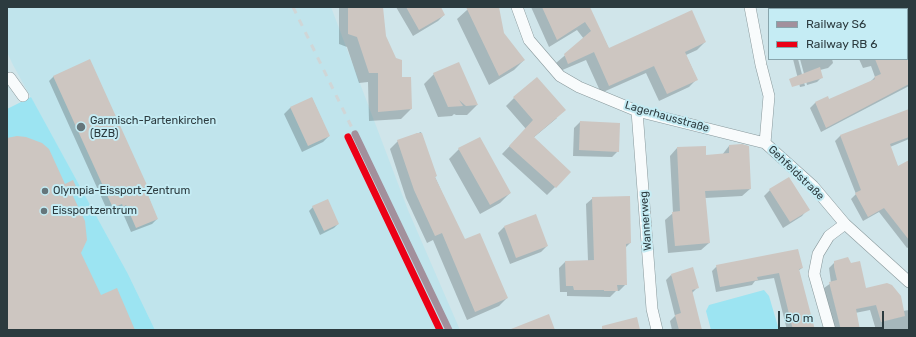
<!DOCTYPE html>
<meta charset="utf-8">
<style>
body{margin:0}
#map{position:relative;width:916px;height:337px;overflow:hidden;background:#d0e5ea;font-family:Rubik,sans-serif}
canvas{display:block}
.frame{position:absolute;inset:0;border:8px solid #2c3b3f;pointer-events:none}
.legend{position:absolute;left:768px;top:8px;width:140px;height:52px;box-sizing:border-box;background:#c5ecf4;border:1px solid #88a5ac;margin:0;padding:5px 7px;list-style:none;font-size:12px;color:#2c3b3f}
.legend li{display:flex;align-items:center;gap:8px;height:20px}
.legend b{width:20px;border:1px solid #88a5ac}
.scale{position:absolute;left:778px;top:311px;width:106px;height:18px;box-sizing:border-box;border:2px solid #2c3b3f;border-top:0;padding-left:5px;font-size:12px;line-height:14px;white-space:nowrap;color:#2c3b3f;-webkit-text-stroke:3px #c5ecf4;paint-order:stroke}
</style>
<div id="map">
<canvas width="916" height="337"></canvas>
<div class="frame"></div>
<ul class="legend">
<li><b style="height:5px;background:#a2909c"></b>Railway S6</li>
<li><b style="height:5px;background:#ec0016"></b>Railway RB 6</li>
</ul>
<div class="scale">50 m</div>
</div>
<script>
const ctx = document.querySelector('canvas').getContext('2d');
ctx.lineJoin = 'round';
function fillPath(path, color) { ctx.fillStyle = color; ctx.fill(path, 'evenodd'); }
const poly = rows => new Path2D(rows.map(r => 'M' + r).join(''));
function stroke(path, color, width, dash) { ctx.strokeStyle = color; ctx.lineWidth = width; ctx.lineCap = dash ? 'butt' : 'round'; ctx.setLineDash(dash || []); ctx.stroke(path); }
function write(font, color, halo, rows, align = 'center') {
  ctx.font = font + ' Rubik,sans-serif'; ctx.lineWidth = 4; ctx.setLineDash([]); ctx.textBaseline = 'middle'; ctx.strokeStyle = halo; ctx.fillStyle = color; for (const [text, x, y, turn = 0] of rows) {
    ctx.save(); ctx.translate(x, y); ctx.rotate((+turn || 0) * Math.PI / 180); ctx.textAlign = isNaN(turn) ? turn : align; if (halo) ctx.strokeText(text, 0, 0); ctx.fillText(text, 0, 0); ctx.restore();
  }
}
fillPath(poly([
 [7,7,331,7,408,210,460,330,155,330,128,274,13,65,7,52]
]), '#c0e4ec');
fillPath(poly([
 [31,97,128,274,155,330,7,330,7,109],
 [764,290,769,296,779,330,711,330,706,311,709,305]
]), '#9ce4f2');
fillPath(poly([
 [339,7,382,7,385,36,401,78,411,109,401,119,369,121,368,82,359,83,347,47,339,44],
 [396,7,440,7,444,15,438,21,413,36],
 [475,7,497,7,503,33,524,60,514,70,489,85,457,19,467,10],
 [531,7,589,7,609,49,705,42,697,50,686,55,697,79,689,87,659,101,646,73,601,93,586,60,560,71,556,63,584,39,577,30,549,47],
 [791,7,853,7,854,9,792,9],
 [885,7,909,7,909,33,907,35,907,9,881,9],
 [909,58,909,86,821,132,810,108,815,103,828,98,829,100,870,82,875,77,871,66,863,68,859,59,901,59,902,62],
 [793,59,798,59,805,86,800,87],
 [800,59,832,59,833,63,828,68,820,70,822,77,817,82,807,85],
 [434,74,477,105,467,115,456,115,454,114,452,116,438,117,424,84],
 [54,76,150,194,148,196,157,219,152,224,131,232,121,209,118,211,117,208,108,212,49,81],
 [312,98,329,136,323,142,302,152,284,114,290,108],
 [514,98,557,118,533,138,570,172,547,195,502,154,526,129,506,106],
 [909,110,909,139,890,147,898,167,909,165,909,247,907,248,879,212,863,221,851,199,856,194,835,141,840,136],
 [580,122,618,151,612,157,573,156,574,128],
 [421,132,436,176,435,177,464,241,507,298,499,306,467,320,433,240,427,243,406,198,390,149,398,141],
 [742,145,750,189,742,196,705,198,709,243,701,250,668,253,665,220,673,213,670,156,677,148,705,156,722,155,729,146],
 [459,149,510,193,500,203,480,214,449,159],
 [770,190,808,209,802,216,783,228,764,196],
 [593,198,630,243,625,248,626,284,619,291,616,291,610,297,567,296,567,292,560,292,559,268,565,262,588,261,586,204],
 [313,207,338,224,334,228,320,235,309,211],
 [504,227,547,246,541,252,510,264,498,233],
 [835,262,865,289,903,311,909,310,909,330,876,330,870,310,855,313,859,330,834,330,824,288,831,283,829,268],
 [717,266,802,268,798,271,814,330,787,330,774,278,755,281,752,285,716,292,712,271],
 [671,275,697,288,692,293,701,330,672,330,670,321,675,316,666,280]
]), '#0003');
fillPath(poly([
 [348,7,383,7,386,36,396,58,402,60,402,77,411,77,412,109,378,112,378,73,369,73,357,37,348,34],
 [406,7,441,7,445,15,419,30],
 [466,7,499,7,504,33,525,60,499,76],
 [542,7,590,7,609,48,692,10,706,42,685,52,698,80,667,94,654,66,609,86,594,52,568,64,564,54,591,31,585,22,557,40],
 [90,59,151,194,148,195,158,219,136,228,126,205,123,207,122,204,113,208,53,76],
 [875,59,909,59,909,84,826,128,815,102,828,96,829,99,875,79,874,77,881,74],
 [459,62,478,105,466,106,459,100,463,106,448,107,433,73],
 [820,67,823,78,792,87,789,79],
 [537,77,566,110,534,137,571,172,556,188,509,146,533,120,513,97],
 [312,97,330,136,308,146,290,107],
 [909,109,909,137,890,144,898,166,909,160,909,240,884,208,868,217,855,193,861,190,840,135],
 [580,121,620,123,619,152,579,150],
 [417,133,422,133,437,176,435,177,465,239,480,233,508,298,475,312,442,233,435,236,414,190,397,140],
 [17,136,26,137,42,143,49,149,65,184,73,180,79,193,73,196,85,221,87,240,81,253,101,295,117,288,135,330,7,330,7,138],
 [480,137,511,193,490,205,458,148],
 [742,144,749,146,751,189,705,191,710,243,675,246,672,212,680,211,677,147,706,146,706,155,729,153,729,145],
 [789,177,810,210,790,222,769,189],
 [630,196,631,243,626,244,627,285,617,285,618,291,604,291,604,290,574,290,573,286,566,286,565,261,594,260,592,197],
 [328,199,339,224,324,231,312,206],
 [536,214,548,246,516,258,504,226],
 [798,249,803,268,799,269,815,330,793,330,779,273,757,277,758,280,720,287,716,265],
 [848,257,851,263,860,261,866,288,887,283,892,285,901,296,905,316,881,322,876,305,856,309,860,330,841,330,829,282,837,280,834,267,834,261],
 [693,267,699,288,692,290,702,330,679,330,675,315,681,313,671,274],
 [549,314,555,330,511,330,511,329],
 [637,317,640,330,602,330,602,326]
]), '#cdc6c1');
const street = poly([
 [517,7,529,40,560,76,579,87,637,111,765,143],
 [750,7,761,65,769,96,765,143,813,186,845,224,909,282],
 [10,78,23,96],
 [637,111,652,309,657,330],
 [830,330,814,274,818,254,829,236,845,224]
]);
stroke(street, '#88989b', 12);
stroke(street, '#f8fbfc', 11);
stroke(poly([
 [293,7,355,134],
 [362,151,410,273]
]), '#d0d6d7', 3, [7, 7]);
stroke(poly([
 [355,134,449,330]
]), '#a2909c', 7);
stroke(poly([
 [348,137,440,330]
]), '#ec0016', 7);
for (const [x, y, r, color] of [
 [81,127,5,"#65767b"],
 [45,191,4,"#65767b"],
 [44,211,4,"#65767b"]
]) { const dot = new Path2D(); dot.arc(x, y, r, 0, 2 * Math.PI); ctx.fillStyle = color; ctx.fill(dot); stroke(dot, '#c5ecf4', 1.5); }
write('11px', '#2c3b3f', '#c5ecf4', [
 ["Lagerhausstraße",667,117,16],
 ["Gehfeldstraße",796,173,44],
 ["Wannerweg",646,221,-94]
]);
write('11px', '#2c3b3f', '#c5ecf4', [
 ["Garmisch-Partenkirchen",90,121],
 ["(BZB)",90,134],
 ["Olympia-Eissport-Zentrum",53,191],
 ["Eissportzentrum",52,211]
], 'left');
</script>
